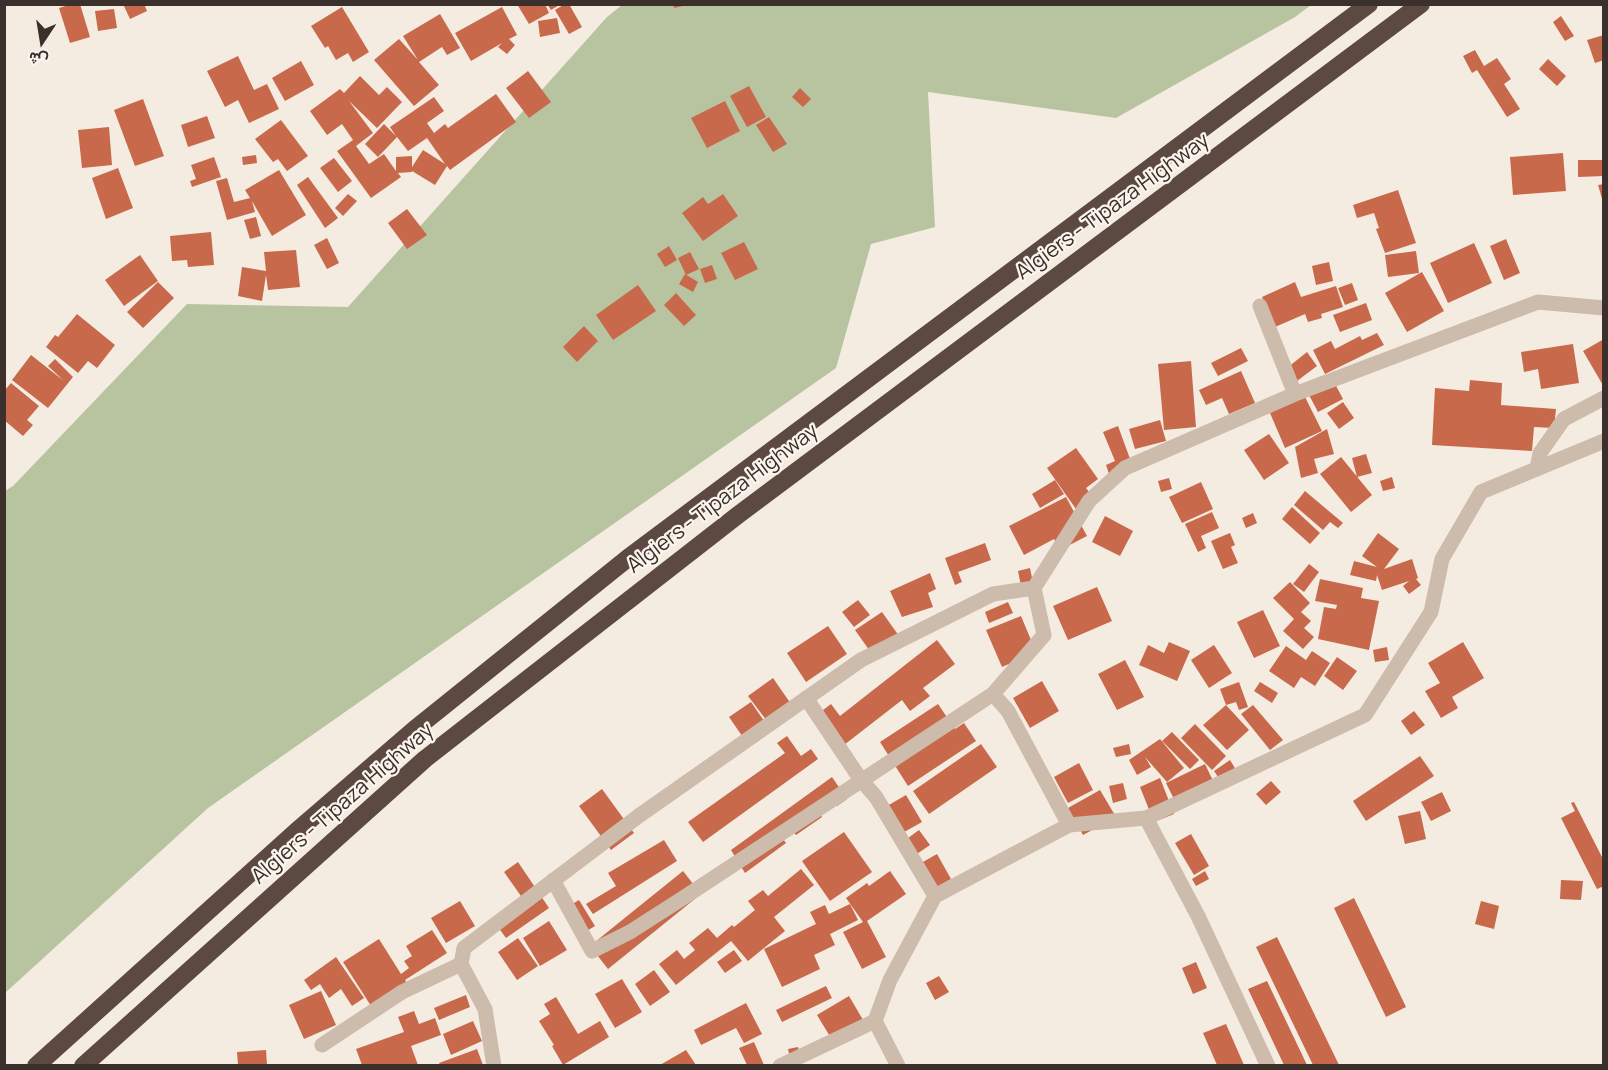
<!DOCTYPE html>
<meta charset="utf-8">
<style>
body{margin:0}
#map{position:relative;width:1608px;height:1070px;overflow:hidden;background:#f4ebe1;font-family:Manrope,Vazirmatn,sans-serif}
canvas{display:block}
.frame{position:absolute;inset:0;border:6px solid #3b302b;pointer-events:none}
.north{position:absolute;left:12px;top:12px;width:60px;height:60px;-webkit-text-stroke:4px #fbf5ee;paint-order:stroke;rotate:192deg;font-size:16px;font-weight:700;line-height:24px;text-align:center;color:#3b302b}
.north::after{content:'';display:block;margin:auto;width:21px;height:27px;background:#3b302b;clip-path:polygon(50% 0,100% 100%,50% 72%,0 100%)}
</style>
<div id="map">
<canvas width="1608" height="1070"></canvas>
<div class="frame"></div>
<div class="north">ش</div>
</div>
<script>
const ctx = document.querySelector('canvas').getContext('2d');
ctx.lineJoin = 'round';
function fillPath(path, color) { ctx.fillStyle = color; ctx.fill(path, 'evenodd'); }
const poly = rows => new Path2D(rows.map(r => 'M' + r).join(''));
function stroke(path, color, width, dash) { ctx.strokeStyle = color; ctx.lineWidth = width; ctx.lineCap = dash ? 'butt' : 'round'; ctx.setLineDash(dash || []); ctx.stroke(path); }
function write(font, color, halo, rows, align = 'center') {
  ctx.font = font + ' Manrope,sans-serif'; ctx.lineWidth = 4.5; ctx.setLineDash([]); ctx.textBaseline = 'middle'; ctx.strokeStyle = halo; ctx.fillStyle = color; for (const [text, x, y, turn = 0] of rows) {
    ctx.save(); ctx.translate(x, y); ctx.rotate((+turn || 0) * Math.PI / 180); ctx.textAlign = isNaN(turn) ? turn : align; if (halo) ctx.strokeText(text, 0, 0); ctx.fillText(text, 0, 0); ctx.restore();
  }
}
fillPath(poly([
 [622,5,1311,5,1295,17,1116,118,928,92,935,227,871,244,836,368,208,808,5,993,5,491,13,486,187,304,348,307,607,17]
]), '#b8c4a0');
fillPath(poly([
 [72,4,80,4,90,37,70,43,59,8],
 [123,4,144,4,147,11,130,19],
 [517,4,545,4,549,13,529,24],
 [547,4,561,4,551,10],
 [565,4,569,4,582,27,569,34,555,10],
 [673,4,687,4,687,5,674,8],
 [342,7,369,52,353,62,348,53,336,60,328,46,325,48,311,26],
 [502,7,517,35,509,39,515,45,507,54,498,47,502,43,471,61,455,33],
 [114,9,117,28,98,31,95,11],
 [440,14,460,48,447,55,442,47,419,62,439,85,414,106,374,60,399,39,418,60,403,36],
 [1561,16,1574,36,1565,41,1553,22],
 [557,18,560,33,540,37,538,21],
 [1604,35,1604,60,1595,63,1587,40],
 [1475,50,1484,66,1497,58,1511,79,1504,84,1520,109,1507,117,1477,70,1472,73,1463,56],
 [238,56,254,90,267,84,279,109,249,123,238,100,225,107,207,71],
 [1548,59,1566,76,1557,86,1539,69],
 [301,61,314,85,285,101,272,78],
 [528,71,551,102,529,118,506,88],
 [360,76,379,95,387,87,402,102,377,128,349,101,373,133,356,146,369,164,384,154,396,171,396,157,412,156,412,167,423,150,445,164,427,138,408,151,397,137,378,157,365,144,384,124,396,136,390,127,434,97,444,111,427,123,434,133,445,124,448,128,496,94,516,122,450,170,447,166,435,185,412,171,412,172,398,173,401,177,371,198,337,151,353,140,342,124,327,135,310,111,340,89,344,93],
 [749,86,766,117,747,127,730,96],
 [800,88,811,99,803,107,792,97],
 [143,99,164,156,135,166,114,110],
 [725,101,740,131,707,148,691,118],
 [207,116,215,138,188,147,181,125],
 [769,117,787,144,773,152,756,125],
 [281,120,308,156,287,171,278,159,273,162,255,139],
 [109,127,112,165,82,168,78,130],
 [1563,153,1566,191,1513,195,1510,157],
 [256,155,257,163,243,165,242,157],
 [214,157,221,177,192,187,190,181,196,179,191,165],
 [334,158,352,181,338,192,320,168],
 [1578,160,1604,160,1604,176,1578,177],
 [118,168,133,208,106,219,92,178],
 [279,170,306,215,272,236,252,201,255,212,227,220,216,181,227,178,234,202,250,198,245,190],
 [308,177,338,218,325,228,297,185],
 [1604,184,1604,202,1603,202,1598,185],
 [1398,190,1416,243,1385,253,1376,229,1379,228,1374,213,1357,218,1353,205],
 [348,194,357,201,343,216,335,208],
 [723,194,738,216,703,241,682,213,703,197,708,204],
 [407,209,427,235,407,249,388,223],
 [256,217,261,236,250,239,244,220],
 [211,232,214,265,188,267,187,260,172,261,170,236],
 [327,238,339,263,327,269,314,245],
 [1506,239,1520,273,1504,280,1490,246],
 [744,242,758,269,735,280,721,253],
 [1474,243,1492,283,1448,303,1430,263],
 [669,246,677,260,665,267,657,254],
 [296,250,300,287,268,290,266,275,262,301,238,296,242,267,266,271,264,252],
 [1416,251,1419,273,1388,277,1385,255],
 [690,252,699,269,686,275,678,258],
 [140,255,158,281,124,306,105,280],
 [1329,262,1333,281,1316,285,1312,266],
 [712,265,717,279,705,283,700,269],
 [1422,272,1444,311,1407,332,1385,293],
 [685,274,698,282,693,292,679,284],
 [158,282,174,298,143,328,127,312],
 [1295,282,1301,297,1336,286,1343,307,1321,314,1322,318,1308,322,1305,314,1275,327,1262,297],
 [1352,283,1358,300,1345,305,1338,288],
 [638,285,656,311,613,340,596,315],
 [676,293,696,315,684,326,664,305],
 [1366,303,1372,320,1340,332,1333,315],
 [77,314,115,345,97,368,88,361,78,373,46,347,55,335,58,337],
 [584,326,598,341,577,362,563,347],
 [1377,333,1384,345,1325,374,1313,350,1331,341,1335,349,1360,336,1362,340],
 [1604,339,1604,387,1583,351],
 [1573,344,1579,383,1541,389,1538,369,1524,372,1521,352],
 [1241,348,1248,361,1218,376,1211,363],
 [1307,352,1317,366,1297,381,1287,368],
 [31,355,64,381,48,366,55,359,73,377,48,408,12,380],
 [1191,361,1196,427,1164,430,1158,364],
 [1241,371,1255,403,1229,414,1222,398,1206,405,1199,390],
 [1470,380,1502,383,1501,405,1556,409,1554,428,1534,427,1532,451,1432,445,1435,388,1469,391],
 [1334,382,1343,399,1318,412,1309,395],
 [11,383,39,406,27,420,33,425,23,436,4,420,4,391],
 [1303,393,1322,431,1285,448,1270,413],
 [1343,402,1354,418,1339,429,1327,413],
 [1160,420,1166,441,1135,449,1129,429],
 [1118,426,1133,467,1110,477,1106,465,1115,461,1103,432],
 [1327,429,1334,454,1314,459,1318,473,1301,478,1295,447],
 [1269,434,1289,463,1264,480,1244,450],
 [1076,448,1098,479,1086,488,1093,497,1076,509,1047,468],
 [1366,454,1372,473,1357,477,1352,458],
 [1341,457,1372,495,1351,512,1320,474],
 [1392,477,1395,488,1383,491,1380,481],
 [1169,478,1172,489,1161,492,1158,481],
 [1055,480,1064,494,1040,508,1032,494],
 [1201,482,1213,509,1182,523,1169,497],
 [1305,491,1343,523,1338,528,1330,522,1323,530,1294,505],
 [1066,497,1087,536,1060,550,1054,539,1024,555,1009,526],
 [1292,507,1320,533,1310,544,1282,519],
 [1212,512,1219,528,1201,536,1206,548,1198,552,1185,524],
 [1253,513,1257,523,1246,528,1242,518],
 [1105,516,1133,531,1120,556,1092,542],
 [1230,533,1235,545,1231,547,1238,563,1223,569,1211,541],
 [1378,533,1399,549,1384,569,1412,559,1418,578,1416,579,1421,585,1409,594,1403,586,1409,581,1382,590,1377,575,1376,581,1350,575,1354,561,1377,567,1362,556],
 [985,543,991,560,958,572,962,582,955,585,945,558],
 [1309,564,1319,572,1304,592,1293,584],
 [1030,568,1035,593,1023,596,1018,571],
 [930,573,936,589,928,593,933,607,902,617,890,591],
 [1320,579,1363,588,1361,598,1379,601,1369,650,1318,639,1324,607,1336,609,1337,605,1315,601],
 [1290,582,1310,603,1301,612,1311,621,1304,628,1314,637,1303,649,1283,631,1294,619,1273,598],
 [1097,587,1112,621,1068,640,1053,606],
 [858,600,870,615,854,627,842,612],
 [1008,602,1013,613,989,623,985,612],
 [1263,610,1280,646,1254,658,1237,622],
 [882,612,899,636,872,654,855,630],
 [1021,616,1036,652,1002,667,986,630],
 [828,626,847,654,806,682,787,653],
 [937,640,955,664,923,688,930,696,910,711,902,700,844,745,819,713,831,704,840,716],
 [1169,642,1190,651,1177,681,1139,665,1148,645,1164,653],
 [1463,642,1484,678,1452,697,1458,708,1441,718,1425,691,1440,683,1428,663],
 [1214,645,1232,673,1209,688,1191,660],
 [1286,646,1306,660,1312,651,1330,663,1315,686,1301,677,1294,688,1269,671],
 [1387,647,1389,660,1375,662,1373,650],
 [1337,657,1357,671,1343,690,1324,676],
 [1125,660,1144,697,1117,710,1098,674],
 [773,678,791,704,767,721,748,696],
 [1042,681,1059,711,1030,728,1013,698],
 [1239,682,1248,707,1239,710,1236,702,1226,705,1220,689],
 [1260,682,1278,693,1272,703,1254,691],
 [751,702,771,731,749,746,729,717],
 [938,704,955,729,964,723,976,741,908,786,880,742],
 [1226,705,1249,730,1227,750,1203,725],
 [1253,705,1283,740,1270,750,1241,714],
 [1414,711,1425,725,1411,735,1401,721],
 [1195,724,1226,756,1212,770,1181,738],
 [1172,732,1199,760,1190,769,1162,741],
 [787,736,801,756,811,749,818,759,703,842,688,822,785,753,777,743],
 [1160,739,1184,768,1167,782,1145,757,1151,767,1137,775,1129,760],
 [981,744,997,767,929,814,913,791],
 [1129,744,1131,754,1116,757,1113,748],
 [1420,756,1434,776,1366,821,1353,801],
 [1230,760,1236,770,1221,781,1214,771],
 [1079,763,1093,790,1068,803,1054,777],
 [1205,764,1217,789,1179,809,1166,783],
 [832,777,847,799,837,806,832,797,816,808,822,817,796,835,790,828,780,835,786,843,745,873,731,850],
 [1160,778,1174,814,1154,822,1140,787],
 [1271,781,1281,792,1266,805,1256,794],
 [1123,783,1127,799,1113,803,1109,786],
 [602,789,634,833,611,850,579,806],
 [1100,790,1116,817,1083,835,1068,808],
 [1442,792,1451,811,1431,821,1421,802],
 [906,795,922,822,897,836,882,809],
 [1574,802,1604,861,1604,886,1597,889,1561,818,1575,811,1571,803],
 [1420,811,1426,839,1405,844,1398,816],
 [919,830,930,845,911,858,900,844],
 [844,832,872,872,830,901,802,861],
 [1191,834,1209,866,1194,875,1175,843],
 [664,840,677,861,593,914,586,904,616,886,608,873],
 [937,854,951,879,928,892,914,867],
 [518,862,549,908,506,938,498,927,528,906,504,872],
 [801,869,814,885,774,917,785,931,748,961,731,941,676,985,659,964,677,950,684,959,695,950,689,943,708,928,717,938,732,925,734,927,755,910,748,901,763,890,768,896],
 [683,871,701,894,608,969,590,946],
 [890,871,906,894,867,921,886,957,862,969,843,932,863,922,846,898,867,883,869,886],
 [1205,871,1209,879,1196,886,1192,879],
 [1561,880,1583,881,1581,900,1560,899],
 [1354,898,1406,1007,1386,1017,1334,908],
 [579,900,595,926,585,932,569,906],
 [460,901,475,926,446,943,431,918],
 [1481,901,1499,906,1494,929,1475,924],
 [850,904,858,920,830,934,835,945,814,955,820,969,782,987,764,949,816,924,810,912,825,905,829,914],
 [549,921,567,950,540,966,523,938],
 [432,930,447,953,405,980,407,983,371,1006,343,962,379,939,401,974,409,968,404,961,412,956,406,946],
 [1277,937,1339,1065,1313,1065,1256,947],
 [518,938,538,966,517,980,498,952],
 [734,950,742,961,725,973,717,962],
 [336,957,364,998,352,1006,341,989,329,998,320,984,311,990,304,980],
 [1196,962,1207,988,1193,994,1182,968],
 [654,970,670,992,650,1006,635,984],
 [939,976,949,992,935,1000,926,983],
 [622,979,642,1012,615,1028,595,994],
 [1267,981,1307,1065,1284,1065,1248,989],
 [826,986,832,998,782,1022,776,1010],
 [321,991,336,1025,304,1039,289,1005],
 [466,995,470,1007,439,1020,434,1008],
 [849,996,866,1025,834,1043,817,1015],
 [556,997,578,1034,600,1021,609,1037,563,1065,552,1046,554,1045,539,1021,550,1014,544,1004],
 [746,1003,762,1034,744,1043,736,1028,701,1045,694,1030],
 [414,1011,419,1024,435,1018,441,1035,411,1046,418,1065,362,1065,356,1049,404,1032,398,1017],
 [473,1021,482,1041,451,1055,443,1034],
 [1226,1024,1244,1065,1217,1065,1203,1033],
 [754,1042,764,1065,747,1065,739,1048],
 [798,1047,801,1059,791,1062,788,1049],
 [477,1049,483,1065,440,1065,439,1063],
 [266,1050,267,1065,238,1065,237,1052],
 [686,1050,696,1065,660,1065]
]), '#c8694b');
stroke(poly([
 [1260,306,1295,394],
 [1537,469,1540,453,1564,419,1604,398],
 [993,694,1008,711,1069,825],
 [806,698,861,780,876,797,935,896],
 [1146,818,1198,916,1268,1066],
 [553,880,592,951,630,932,683,898,993,694,1044,635,1034,588,1089,501,1125,468,1295,394,1538,302,1604,308],
 [875,1021,898,1066],
 [322,1045,402,992,461,964],
 [494,1066,485,1009,461,964,464,948,640,815,861,660,993,594,1034,588],
 [780,1066,875,1021,890,980,935,896,1069,825,1146,818,1365,715,1431,612,1442,559,1481,492,1604,441]
]), '#cdbbac', 15);
stroke(poly([
 [36,1066,298,830,415,729,628,558,1369,4],
 [83,1066,425,759,738,515,1421,4]
]), '#5c4a42', 18);
write('21px', '#3b302b', '#fbf5ee', [
 ["Algiers - Tipaza Highway",1113,207,-36],
 ["Algiers - Tipaza Highway",723,499,-37],
 ["Algiers - Tipaza Highway",343,804,-41]
]);
</script>
